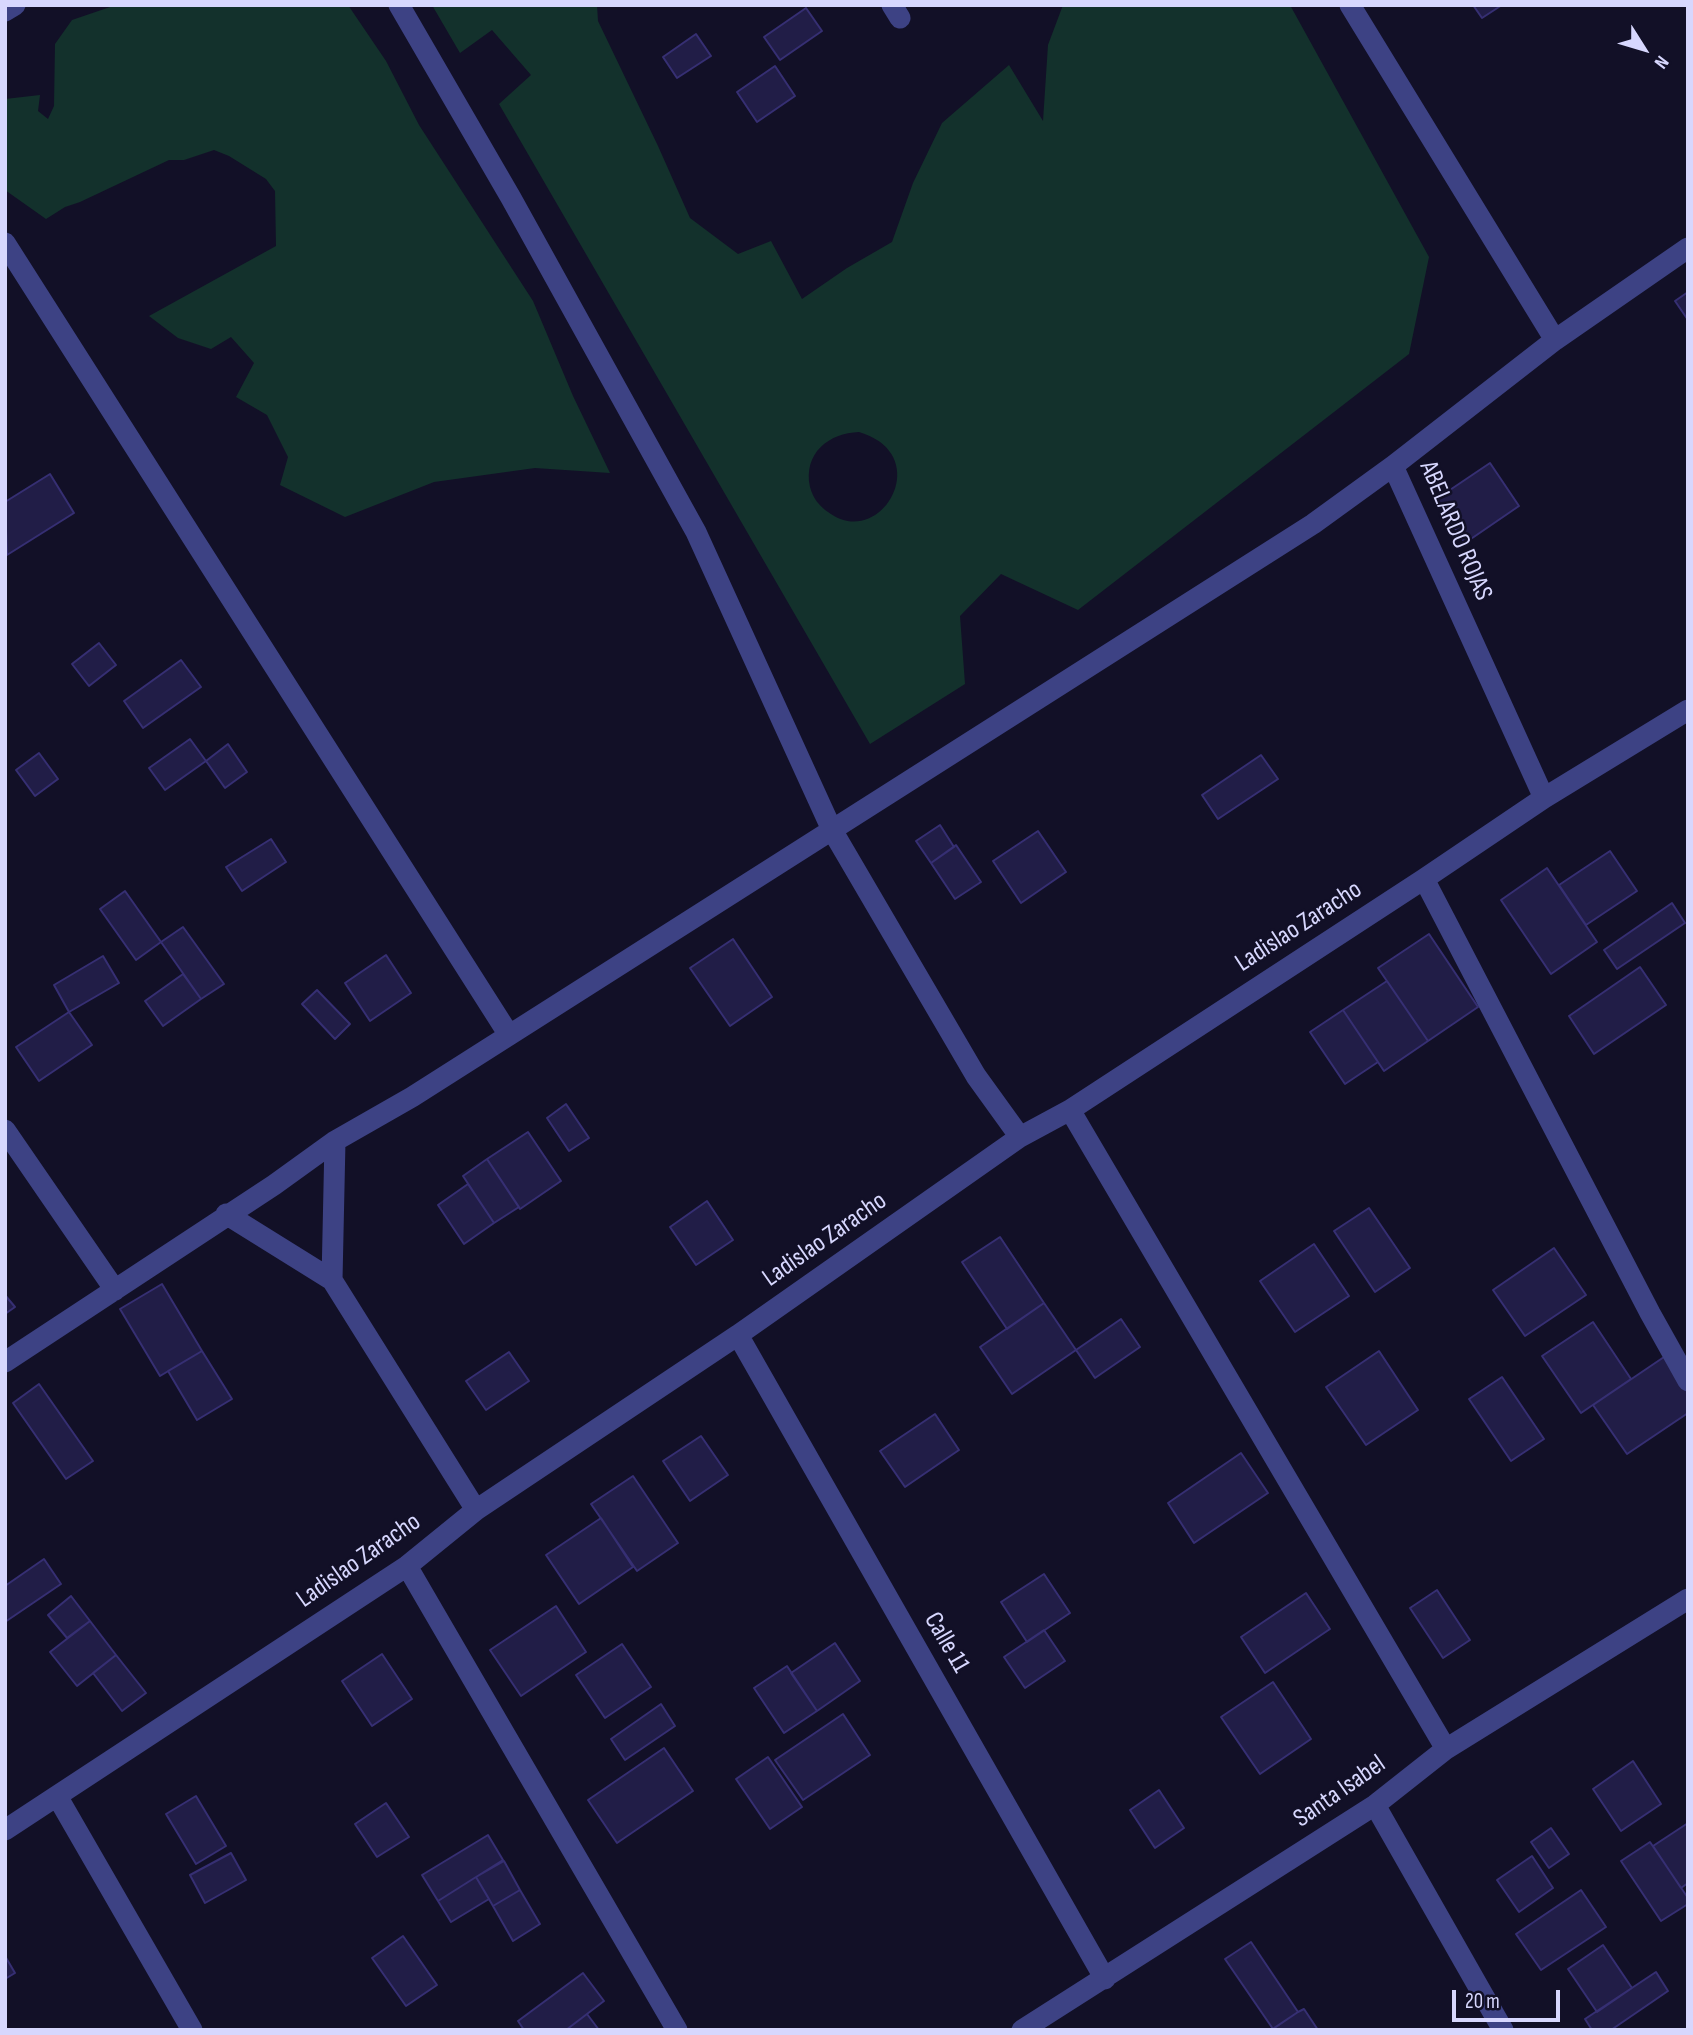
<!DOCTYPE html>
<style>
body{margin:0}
#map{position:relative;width:1693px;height:2035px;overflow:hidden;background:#121027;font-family:"Sofia Sans Condensed",sans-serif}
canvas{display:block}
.frame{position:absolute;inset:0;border:7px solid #d7d7fe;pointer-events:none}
.north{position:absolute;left:1609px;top:14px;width:70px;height:70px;-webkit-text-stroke:5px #121027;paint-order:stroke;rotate:127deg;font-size:19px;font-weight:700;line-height:28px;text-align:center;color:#d7d7fe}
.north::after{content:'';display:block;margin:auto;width:24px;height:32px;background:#d7d7fe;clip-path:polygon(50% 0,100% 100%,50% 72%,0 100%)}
.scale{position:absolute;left:1452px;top:1990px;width:108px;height:32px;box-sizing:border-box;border:4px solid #d7d7fe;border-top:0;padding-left:9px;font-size:21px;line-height:24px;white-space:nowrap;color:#d7d7fe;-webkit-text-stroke:5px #121027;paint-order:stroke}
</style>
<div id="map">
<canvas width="1693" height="2035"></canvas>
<div class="frame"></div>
<div class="north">N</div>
<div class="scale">20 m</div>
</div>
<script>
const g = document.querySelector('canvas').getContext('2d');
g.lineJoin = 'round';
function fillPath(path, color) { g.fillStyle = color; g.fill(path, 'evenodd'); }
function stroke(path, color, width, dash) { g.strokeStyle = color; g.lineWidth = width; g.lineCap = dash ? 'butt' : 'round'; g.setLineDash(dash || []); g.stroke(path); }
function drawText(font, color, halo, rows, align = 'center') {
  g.font = font + ' "Sofia Sans Condensed",sans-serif'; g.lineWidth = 5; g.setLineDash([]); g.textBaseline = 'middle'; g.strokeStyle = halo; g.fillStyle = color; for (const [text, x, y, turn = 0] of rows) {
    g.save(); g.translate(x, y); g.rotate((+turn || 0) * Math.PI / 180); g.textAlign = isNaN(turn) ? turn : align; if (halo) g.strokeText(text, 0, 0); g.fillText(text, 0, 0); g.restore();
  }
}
fillPath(new Path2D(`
 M116,5H348L386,61L419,125L533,301L573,396L610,473L535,468L434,482L345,517L280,485L288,457L267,415L236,397L254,363L231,337L211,349L178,338L149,316L276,246L275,191L266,179L229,156L214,150L184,160H169L80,202L65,207L46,219L5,190V99L40,95L38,111L48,119L54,106L55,44L72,20Z
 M432,5H597L598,21L658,146L690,218L738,254L771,241L802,299L847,268L892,242L913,183L942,123L1009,65L1043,121L1048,45L1063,5H1290L1429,257L1409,354L1078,610L1001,574L960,616L965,684L870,744L499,104L531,75L492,30L460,53ZM859,432C937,455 880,552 828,512C819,506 813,498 810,487C803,453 829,433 859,432Z`), '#13312c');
const building = new Path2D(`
 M1473,5H1502L1482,18Z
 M806,8L822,31L780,60L764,37Z
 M696,34L711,56L677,78L663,57Z
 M775,66L795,96L757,122L737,92Z
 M1688,292V320L1675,301Z
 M1490,463L1519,506L1465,543L1435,500Z
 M50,474L74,513L7,555L5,502Z
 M99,643L116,665L89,686L72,664Z
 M181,660L201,687L143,728L124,701Z
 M190,739L206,761L165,790L149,768Z
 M228,744L247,772L225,788L206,761Z
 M39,753L58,779L35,796L16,770Z
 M1261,755L1278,779L1218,819L1202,795Z
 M940,825L954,847L931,863L916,841Z
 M1038,831L1066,872L1021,903L993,861Z
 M271,839L286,862L242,891L226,867Z
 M956,845L981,882L955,899L931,863Z
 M1610,851L1637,891L1586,925L1559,885Z
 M1547,868L1597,942L1551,974L1501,900Z
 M125,891L161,942L136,960L100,909Z
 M1672,903L1685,923L1617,969L1604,950Z
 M183,927L224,984L201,999L161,942Z
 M1429,934L1478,1007L1428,1041L1378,968Z
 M733,939L772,997L730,1026L690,968Z
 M386,955L411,993L370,1021L345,983Z
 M103,956L119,983L69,1012L54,985Z
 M1640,967L1666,1005L1594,1054L1569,1016Z
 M183,974L201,999L163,1026L145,1001Z
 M1387,981L1428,1041L1384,1071L1343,1010Z
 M317,990L350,1024L335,1039L302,1004Z
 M1343,1010L1378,1062L1345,1084L1310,1032Z
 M69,1012L92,1045L39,1081L16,1047Z
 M566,1104L589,1138L569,1151L547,1118Z
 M528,1132L561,1181L520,1209L487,1159Z
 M487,1159L519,1207L494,1223L463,1176Z
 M468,1184L494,1223L464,1244L438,1205Z
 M707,1201L733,1240L696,1265L670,1227Z
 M1369,1208L1410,1268L1375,1292L1334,1231Z
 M1000,1237L1044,1303L1007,1329L962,1262Z
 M1314,1244L1349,1296L1295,1332L1260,1281Z
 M1554,1248L1586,1295L1525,1336L1493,1290Z
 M162,1284L202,1351L160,1376L120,1309Z
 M5,1295L15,1307L5,1314Z
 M1044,1303L1076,1350L1012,1394L980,1347Z
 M1121,1319L1140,1347L1095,1378L1076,1350Z
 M1593,1322L1631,1379L1581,1413L1542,1356Z
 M202,1351L232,1399L197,1420L168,1371Z
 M1379,1351L1418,1410L1366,1445L1326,1387Z
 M509,1352L529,1381L486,1410L466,1381Z
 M1664,1357L1688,1392V1413L1627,1454L1593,1405Z
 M1502,1377L1544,1439L1511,1461L1469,1399Z
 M39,1384L93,1461L66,1479L13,1403Z
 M935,1414L959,1450L905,1487L880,1451Z
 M701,1436L728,1475L690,1501L663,1461Z
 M1241,1453L1268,1493L1194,1543L1168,1503Z
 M633,1476L678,1543L637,1571L591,1504Z
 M601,1518L633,1567L579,1604L546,1555Z
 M44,1559L61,1584L5,1622V1586Z
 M1044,1574L1070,1613L1027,1642L1001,1602Z
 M1437,1590L1470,1640L1443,1658L1410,1608Z
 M1306,1593L1330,1629L1265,1673L1241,1637Z
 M71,1596L90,1621L67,1638L48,1615Z
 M556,1606L586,1652L521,1696L490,1650Z
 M90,1621L116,1655L77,1686L50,1652Z
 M1044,1630L1065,1661L1025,1688L1004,1657Z
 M835,1643L860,1681L817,1711L791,1673Z
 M622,1644L651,1687L605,1718L576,1675Z
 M382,1654L412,1699L372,1726L342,1681Z
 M116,1655L146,1693L122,1711L93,1673Z
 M787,1666L817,1711L784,1733L754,1688Z
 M1273,1682L1311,1739L1260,1774L1221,1717Z
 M661,1704L675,1726L625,1760L611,1739Z
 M843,1714L870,1755L803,1800L775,1760Z
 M664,1748L693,1791L617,1843L588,1800Z
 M768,1757L802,1807L770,1829L736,1779Z
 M1633,1761L1661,1804L1621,1831L1593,1789Z
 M1159,1790L1184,1828L1155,1848L1130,1810Z
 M196,1796L226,1846L196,1864L166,1814Z
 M386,1803L409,1837L377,1857L355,1824Z
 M1688,1823V1883L1681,1888L1653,1846Z
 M1551,1828L1569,1854L1549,1868L1531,1842Z
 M488,1835L503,1860L438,1901L422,1875Z
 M1650,1842L1688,1898V1904L1661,1921L1621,1861Z
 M231,1853L246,1880L205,1903L190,1875Z
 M1532,1856L1553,1888L1519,1912L1497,1880Z
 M504,1861L520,1890L493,1906L476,1877Z
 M476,1877L489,1899L451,1922L438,1901Z
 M520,1890L540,1924L513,1941L493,1906Z
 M1581,1890L1606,1927L1541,1970L1516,1934Z
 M403,1936L437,1985L406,2006L372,1958Z
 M1251,1942L1298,2012L1273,2029L1225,1959Z
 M1603,1945L1632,1988L1597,2012L1568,1969Z
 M5,1956L15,1973L5,1979Z
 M1656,1972L1668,1991L1611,2030H1592L1585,2019Z
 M583,1973L604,2001L566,2030H524L518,2021Z
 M1304,2009L1318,2030H1271L1298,2012Z
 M587,2014L599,2030H566Z`);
fillPath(building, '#211d47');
stroke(building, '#362f73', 2);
stroke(new Path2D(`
 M399,5L511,198L696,532L832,830L976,1076L1020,1137
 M892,5L900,18
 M1350,5L1555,340
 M5,11L15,5
 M5,243L509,1035
 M1544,798L1393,466L1555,340L1688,248
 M1424,879L1650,1313L1688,1381
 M1070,1110L1446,1749
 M5,1130L115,1290
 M335,1141L332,1280L476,1510
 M226,1214L332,1280
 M738,1335L1105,1979
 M5,1362L274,1185L335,1141L412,1097L1313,524L1393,466
 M407,1566L677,2030
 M57,1796L192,2030
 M1375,1805L1503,2030
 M5,1830L407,1566L476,1510L738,1335L1020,1137L1070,1110L1424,879L1544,798L1688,710
 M1022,2030L1375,1805L1446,1749L1688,1599`), '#3d4284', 21);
drawText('26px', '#d7d7fe', '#121027', [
 ["ABELARDO ROJAS",1455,531,67],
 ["Ladislao Zaracho",1299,927,-33],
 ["Ladislao Zaracho",825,1240,-35],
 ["Ladislao Zaracho",359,1561,-35],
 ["Calle 11",946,1643,60],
 ["Santa Isabel",1340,1792,-35]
]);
</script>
